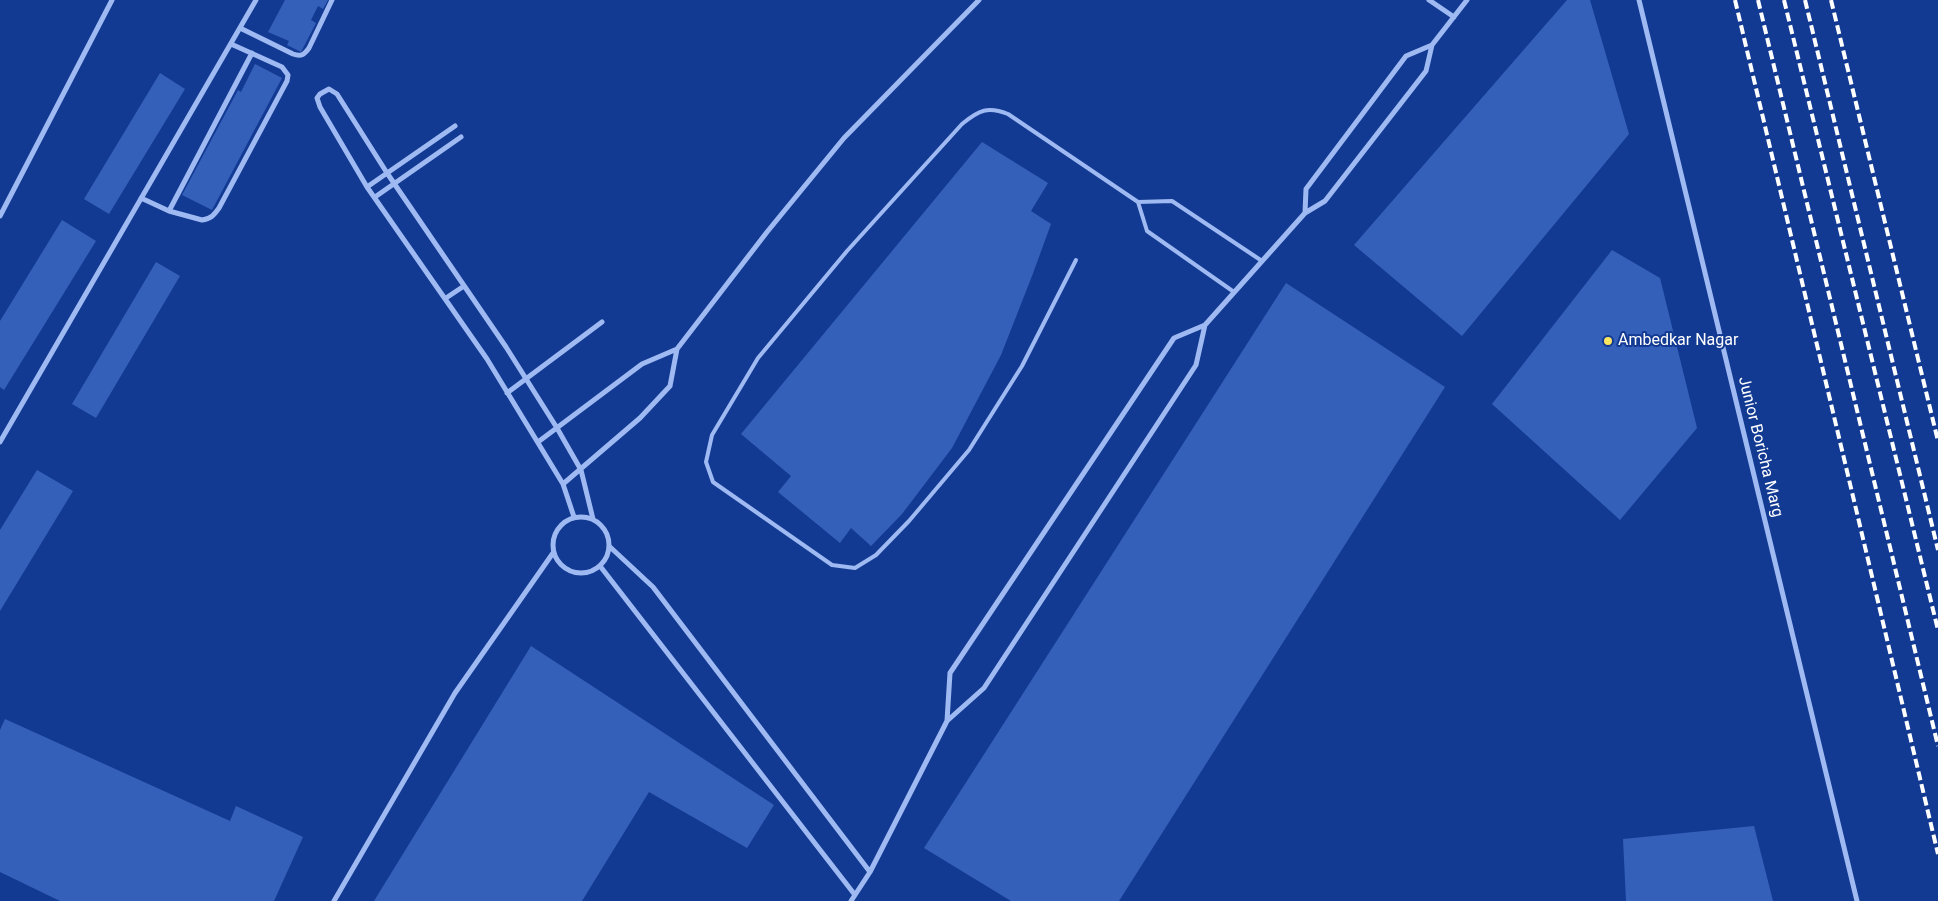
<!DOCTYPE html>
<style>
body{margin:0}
canvas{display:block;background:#123a92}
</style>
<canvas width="1938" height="901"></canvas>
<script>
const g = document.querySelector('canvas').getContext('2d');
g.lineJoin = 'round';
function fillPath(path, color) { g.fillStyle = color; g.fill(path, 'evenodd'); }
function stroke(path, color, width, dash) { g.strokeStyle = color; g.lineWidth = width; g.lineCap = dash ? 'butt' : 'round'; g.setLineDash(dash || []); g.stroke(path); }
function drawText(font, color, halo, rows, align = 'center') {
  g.font = font + ' Roboto,sans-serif'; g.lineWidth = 4; g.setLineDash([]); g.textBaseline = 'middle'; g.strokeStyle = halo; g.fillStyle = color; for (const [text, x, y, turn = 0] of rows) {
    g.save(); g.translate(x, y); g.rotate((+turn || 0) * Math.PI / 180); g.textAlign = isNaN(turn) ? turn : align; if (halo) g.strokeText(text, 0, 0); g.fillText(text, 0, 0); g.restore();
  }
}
fillPath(new Path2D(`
 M285,0H328L323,9L318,6L311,20L316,23L301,52L287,45L289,41L268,32Z
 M1567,0H1590L1629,134L1462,336L1354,245Z
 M255,64L282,78L212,210L182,195L238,90L241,92Z
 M160,73L185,89L109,214L84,199Z
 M982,142L1048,183L1031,211L1051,224L1032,276L1001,355L952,448L902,514L871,546L851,528L840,543L778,492L791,476L741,434Z
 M62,220L96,241L4,390L0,387V321Z
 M1612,250L1660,278L1697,428L1620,520L1492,404Z
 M156,262L180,276L96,418L72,404Z
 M1286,283L1445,387L1119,901H1011L924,848Z
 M37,470L73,491L0,611V530Z
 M531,646L774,805L747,848L649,792L582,901H374Z
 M5,719L230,821L236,806L303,837L274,901H60L0,872V730Z
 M1754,826L1773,901H1626L1623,839Z`), '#3560ba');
stroke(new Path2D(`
 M1138,202L1147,231L1234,292
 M1076,260L1022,366L969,450L909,521L876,555L855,568L832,565L713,482L706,462L712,435L758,358L847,251L962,124C979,110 988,106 1008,114L1138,202L1172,201L1262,261`), '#9fbaf2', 4);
stroke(new Path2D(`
 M1429,0L1454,17
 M1639,0L1857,901
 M240,28L293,54C301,57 304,55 309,48L332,0
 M367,187L455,126
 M375,197L461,137
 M141,198L169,211L202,220C211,219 214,215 219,208L287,81L288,75L282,67L231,44
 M169,211L252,53
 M1305,213L1306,189L1406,56L1432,45
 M0,216L112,0
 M446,298L464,286
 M507,393L602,322
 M0,442L256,0
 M538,442L642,364L677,349
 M563,484L640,418L670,386L677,349L767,232L844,138L979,0
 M553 545a28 28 0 1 1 56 0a28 28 0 1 1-56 0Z
 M574,517L563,484L487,359L367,187L320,107L317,98L320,94L329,89L337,94L387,173L506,347L557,428L581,470L593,519
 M609,546L653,587L870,872
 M600,566L855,895
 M947,721L950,673L1174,338L1205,325L1305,213L1325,201L1426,71L1432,45L1467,0
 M334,901L455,693L553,553
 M851,901L870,872L947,721L984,688L1196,365L1205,325`), '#9fbaf2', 5);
stroke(new Path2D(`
 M1735,0L1938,854
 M1758,0L1938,746
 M1784,0L1938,630
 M1805,0L1938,550
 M1831,0L1938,441`), '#fff', 4, [9, 4]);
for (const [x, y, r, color] of [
 [1608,341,5,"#ffe560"]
]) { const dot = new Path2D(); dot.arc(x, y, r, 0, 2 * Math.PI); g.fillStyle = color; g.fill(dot); stroke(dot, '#123a92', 2); }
drawText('16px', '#fff', '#123a92', [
 ["Ambedkar Nagar",1618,341]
], 'left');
drawText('16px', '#fff', '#123a92', [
 ["Junior Boricha Marg",1760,447,76]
]);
</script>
